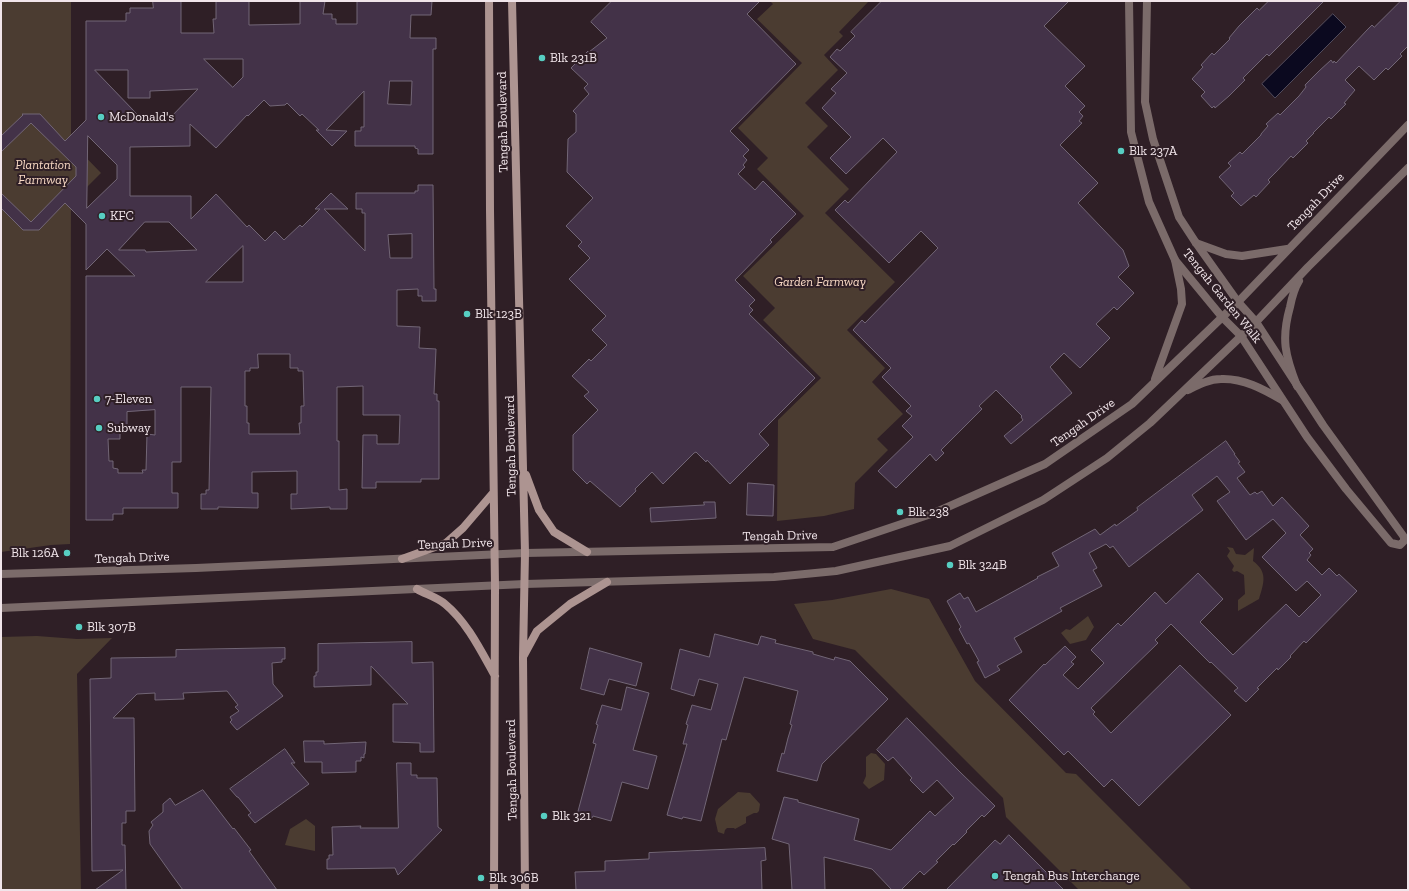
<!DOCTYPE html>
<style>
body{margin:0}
#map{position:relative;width:1409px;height:891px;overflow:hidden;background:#2f1f26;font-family:"Zilla Slab",serif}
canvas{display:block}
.frame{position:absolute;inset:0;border:2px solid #f1e5ea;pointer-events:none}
</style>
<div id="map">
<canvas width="1409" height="891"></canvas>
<div class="frame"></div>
</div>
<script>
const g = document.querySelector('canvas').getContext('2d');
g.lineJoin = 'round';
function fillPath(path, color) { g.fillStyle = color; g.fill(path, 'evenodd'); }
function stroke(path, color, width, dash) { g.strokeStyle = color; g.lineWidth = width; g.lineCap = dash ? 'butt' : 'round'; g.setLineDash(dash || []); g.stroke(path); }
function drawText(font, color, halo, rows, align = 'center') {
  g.font = font + ' "Zilla Slab",serif'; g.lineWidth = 4; g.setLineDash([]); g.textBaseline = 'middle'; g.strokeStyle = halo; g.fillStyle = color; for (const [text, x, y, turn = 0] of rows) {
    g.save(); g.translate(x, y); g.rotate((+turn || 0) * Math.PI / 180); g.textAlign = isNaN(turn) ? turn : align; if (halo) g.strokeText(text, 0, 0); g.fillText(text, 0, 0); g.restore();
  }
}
fillPath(new Path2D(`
 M1,1H71V142L101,173L71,203L70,544L51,545L1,552Z
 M770,1H869L839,32L843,36L824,55L838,70L805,103L828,126L807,147L849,189L825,213L895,282L847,330L885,368L872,382L903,414L877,439L888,450L855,483L854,509L824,516L777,521L778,420L821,378L763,320L775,308L743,276L804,216L757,169L768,158L738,128L802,63L757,19L773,4Z
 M1227,547L1233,548L1236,554L1245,555L1254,548L1253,561C1268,572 1264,583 1259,599L1238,611V600L1245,594L1244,575L1237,571L1234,572L1232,570L1234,566L1227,556L1230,551Z
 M891,589L929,599L975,681L1066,773L1076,774L1192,890H1079L1006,817L1003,798L855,650L813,639L794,604L832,600Z
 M1088,616L1094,627L1086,640L1070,644L1061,633L1066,629L1070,630Z
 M37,636L77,639L112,638L77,674L81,890H1V637Z
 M871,753L876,754L885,764L884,780L869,789L863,783L866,776V757Z
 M738,792L750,793L760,804L759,811L757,813H754L746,817V823L735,829L734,828H727L725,830L724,834L718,832L715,819L718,809Z
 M306,819L315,826V851L285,845L290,829Z`), '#4b3c31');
const water = new Path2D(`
 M1333,14L1346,27L1275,98L1262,84Z`);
fillPath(water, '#0b091f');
stroke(water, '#504b5c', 1);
const building = new Path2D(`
 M153,1H181V33H214L213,19H216V1H249V25L300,24V1H325L323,14H332V19H336V24H357V1H432L431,15H411L410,38H436V49H433V154H418V149L415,148V146H355V131H361V127H364V91L326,130L347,131L332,146L316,130H319L302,114L300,116L287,103L285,105L270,106L264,100L248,116L247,115L216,148L190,124V146L130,147V196H191V219L216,194L247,227L249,225L265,241L275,231L284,240L300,225L302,227L320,209H315L331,193L348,209H324L365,251V213H362V209H356V193H415V191H418V185H433L434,289H436V301H422V296H418V289L397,290V326L420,327L419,348L436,349L434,394H437V401H439V479H421V482H376V488H362L363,435H377V444H399L400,415H363V386L337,387V441H339V490L347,489V509H330V507L291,509V494H297V471L252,472V493H258V508L218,507V509H201V494H206V490H209L211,387H181V462H172V493H178V508H123V514H113V520H86V276H135L107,249L86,270V224L65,203L39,230H23L1,208V193L31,222L76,176V167L31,123L1,152V136L23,115L22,114H40L65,141L86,120V21H126V13H130V8H153ZM204,59H243V77L233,87ZM95,70H128V98H150V91L198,89L168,120L144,121ZM390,81H412L411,105L388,104ZM88,136L117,165V179L87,208ZM145,222H169L197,250L146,252L145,250H119ZM412,234V258H390L388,235ZM243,246V282H206ZM258,354H290V368H298V371H303L304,406H301V423H299L300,434H249V423H247V406H245V371H250V368H258ZM155,410V435L147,434L146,470H142L143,473H118V469L113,468V461H109L108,439H120V433H124V427H127V412Z
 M612,1H760L747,14L796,64L730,131L749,150L743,156L747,160L743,165L745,167L738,174L755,190L763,181L796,214L770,240L772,242L735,280L755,300L749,306L753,310L749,314L815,378L759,434L769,445L730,484L707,460L706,462L696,452L694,453L663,484L652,472L635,489L636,491L620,507L590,481L587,484L573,470V435L598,410L584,396L589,392L572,376L589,359L591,361L607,345L592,330L606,316L569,279L590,258L578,246L582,242L566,226L593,198L567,172L568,139L576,132V114L573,111L589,94L584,88L588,84L571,68L588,51L589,52L607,38L591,22Z
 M882,1H1069L1044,26L1085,66L1065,86L1085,106L1079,112L1083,116L1079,121L1082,123L1060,145L1098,183L1078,203L1123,250L1129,266L1118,277L1134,293L1117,310L1114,307L1096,324L1110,338L1080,368L1064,353L1050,367L1072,393L1011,444L1004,436L1023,420L1021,417L1022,416L996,390L979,406L982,409L941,450L944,453L936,461L930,454L896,488L878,471L913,437L902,426L912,416L906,411L911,406L882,377L891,368L853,330L862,320L865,323L938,248L921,231L889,263L835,210L845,200L848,203L897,152L883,138L846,174L830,158L851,137L822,108L836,93L831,89L847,73L830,57L837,49L840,51L855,36L851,32Z
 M1269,1H1324L1269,56L1267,54L1243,78L1245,80L1229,96L1215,108L1214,106L1212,108L1201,96L1205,92L1192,79L1203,67L1201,65L1212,53L1214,55L1230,39L1229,38L1239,26L1257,8L1259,10Z
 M1401,1H1408V46L1400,54L1402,56L1388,70L1386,68L1374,80L1359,66L1345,80L1355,90L1344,103L1346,104L1331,119L1329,117L1313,133H1314L1306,141L1308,143L1293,158L1291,156L1276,172L1268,180L1270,182L1256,197L1254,195L1241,206L1231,196L1234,193L1219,177L1231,166L1228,163L1240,152L1242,154L1261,135V134L1268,126L1266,124L1278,113L1280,115L1299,96L1306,87L1305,85L1319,71L1331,60L1333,63L1334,61L1336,63L1368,29L1372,25L1374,27Z
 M1226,441L1235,454H1234L1240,462L1238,463L1245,472L1237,478L1250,495L1255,492L1257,494L1262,491L1273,506L1282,497L1309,526L1300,535L1313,549L1309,553L1311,555L1307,560L1322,575L1329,568L1337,576L1339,574L1357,591L1306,643L1304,641L1290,656L1291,657L1278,670L1277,668L1257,688L1259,689L1246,702L1234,691L1238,688L1211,662L1210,663L1171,624L1155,640L1158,643L1091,708L1095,712L1093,714L1111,733L1180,665L1231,715L1139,806L1112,779L1104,787L1068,751L1064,755L1009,700L1044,664L1045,665L1065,646L1076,657L1071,662L1074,664L1063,675L1078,689L1104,663L1091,650L1118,623L1121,626L1155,592L1166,604L1198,573L1223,599L1200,622L1233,655L1286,604L1299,617L1321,595L1307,581L1296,591L1262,557L1286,533L1273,519L1246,540L1217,501L1230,492L1217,476L1192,495L1203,510L1129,567L1113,546L1110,548L1106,544L1089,553L1097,568L1093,570L1102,586L1060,608L1062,611L1014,638L1022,652L997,666L1000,670L985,678L977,662L979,661L969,643L967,644L959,629L961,627L947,601L960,593L964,599L968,597L976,612L1038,578L1037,577L1059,566L1052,553L1095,529L1100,535L1115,524L1116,526L1138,510L1137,508Z
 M748,483L774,485L773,516L747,515Z
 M704,502H715L716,518L651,522L650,508L704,505Z
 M715,634L758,645L761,636L776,640L775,643L813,652V654L834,660L835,657L850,661L888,699L822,764L817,781L777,771L782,753L784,754L788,738L792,725L790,724L798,691L744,677L726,740L722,739L701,821L683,817L682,819L667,815L687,744H683L688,725L686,724L692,705L711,710L718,684L699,679L694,696L671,689L680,649L709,657Z
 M412,642V663L433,662L434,752H420V743L393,742V704H408L371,666V685L314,687V676H316V672H318V644Z
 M285,648V659H282V662L272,663L273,684L283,696L237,730L230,722L232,720L230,717L239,711L235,707L238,705L227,691L183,693L184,699L155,700V693L137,694L113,718H134L135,811H126V823H122V845H125L126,890H95L123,870L92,871L90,679L111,678V658L176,657V650Z
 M590,648L642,663L636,686L609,679L604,695L581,689Z
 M627,687L649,693L633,750L657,756L648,789L622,782L611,821L593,816L592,818L577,815L596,744L593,743L598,725L596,724L602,705L621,710Z
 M907,718L960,772L995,806L984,817L982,815L966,831L967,832L954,845L953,844L936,861L938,862L924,875L920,871L901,890H892L872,869L824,857L825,890H792L789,844L772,839L784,797L798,800V802L859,819L854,840L891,850L930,811L935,816L954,798L937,780L923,793L910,780L912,778L893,757L888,761L877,750Z
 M304,741H324V744L366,742L365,754H364V758L361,757V761H356V772L322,773V762H305Z
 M285,749L295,763H291L309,784L255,823L248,815L251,813L238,797H237L230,789Z
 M397,763H411V775H417V778H437L438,827L442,830L398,875L395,868L327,869V859H329V855H333L332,827L361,826L360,828H398Z
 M203,790L233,829L234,828L251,850L249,851L277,890H183L172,875L150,844L149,831L153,825L151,822L163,812V804L170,798L175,805Z
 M1009,835L1064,890H946L995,840L1000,844Z
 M765,848L766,860L761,861L762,890H576L575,872L605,871V861L649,859V853Z`);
fillPath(building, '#433248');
stroke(building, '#726676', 1);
stroke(new Path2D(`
 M1129,1L1131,132L1149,202L1175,260L1222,317L1241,336L1307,437L1346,489L1391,543L1400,545L1404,541V537L1323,425L1256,322L1238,302L1196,243L1179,217L1153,139L1145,102L1147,1`), '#7b6b6a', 8);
stroke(new Path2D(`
 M1196,243L1226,254L1242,256L1287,249
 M1155,379L1182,304L1181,289L1175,260
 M1297,386C1285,355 1281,339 1290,307C1292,297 1294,289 1299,281
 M1188,390C1198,385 1209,379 1221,379C1243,378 1263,389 1282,400
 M1,574L196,568L525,553L833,547L934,513L1045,464L1132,404L1238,302L1408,125
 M1,608L525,584L774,577L836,571L950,546L1043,500L1107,458L1150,423L1256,322L1308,267L1408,168`), '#7b6b6a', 8);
stroke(new Path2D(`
 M489,1L490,210L495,586L494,890
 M512,1L525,553L523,657L525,890
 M526,475L539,510L554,532L587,552
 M402,559L446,543L463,528L493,493
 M417,589C425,594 437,597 445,604C467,622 481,651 495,676
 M524,655L537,631L570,604L607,582`), '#ad9491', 8);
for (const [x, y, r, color] of [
 [542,58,4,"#57cec2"],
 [101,117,4,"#57cec2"],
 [1121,151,4,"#57cec2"],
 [102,216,4,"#57cec2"],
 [467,314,4,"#57cec2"],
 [97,399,4,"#57cec2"],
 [99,428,4,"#57cec2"],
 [900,512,4,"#57cec2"],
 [67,553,4,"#57cec2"],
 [950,565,4,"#57cec2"],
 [79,627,4,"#57cec2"],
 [544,816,4,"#57cec2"],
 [995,876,4,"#57cec2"],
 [481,878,4,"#57cec2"]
]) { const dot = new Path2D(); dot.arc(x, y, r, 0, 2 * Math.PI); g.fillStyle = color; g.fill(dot); stroke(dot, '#2f1f26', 1.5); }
drawText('13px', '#f1e5ea', '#2f1f26', [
 ["Blk 231B",550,58],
 ["McDonald's",109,117],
 ["Blk 237A",1129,151],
 ["KFC",110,216],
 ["Blk 123B",475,314],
 ["7-Eleven",105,399],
 ["Subway",107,428],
 ["Blk 238",908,512],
 ["Blk 126A",59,553,"right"],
 ["Blk 324B",958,565],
 ["Blk 307B",87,627],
 ["Blk 321",552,816],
 ["Tengah Bus Interchange",1003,876],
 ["Blk 306B",489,878]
], 'left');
drawText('13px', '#f1e5ea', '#2f1f26', [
 ["Tengah Boulevard",503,122,-91],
 ["Tengah Drive",1316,202,-46],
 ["Tengah Garden Walk",1222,296,51],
 ["Tengah Drive",1083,423,-35],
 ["Tengah Boulevard",511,446,-91],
 ["Tengah Drive",780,536,-1],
 ["Tengah Drive",455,544,-2],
 ["Tengah Drive",132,558,-2],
 ["Tengah Boulevard",512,770,-91]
]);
drawText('italic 13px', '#f8d9c4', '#2f1f26', [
 ["Plantation",43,165],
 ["Farmway",43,180],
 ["Garden Farmway",820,282]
]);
</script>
